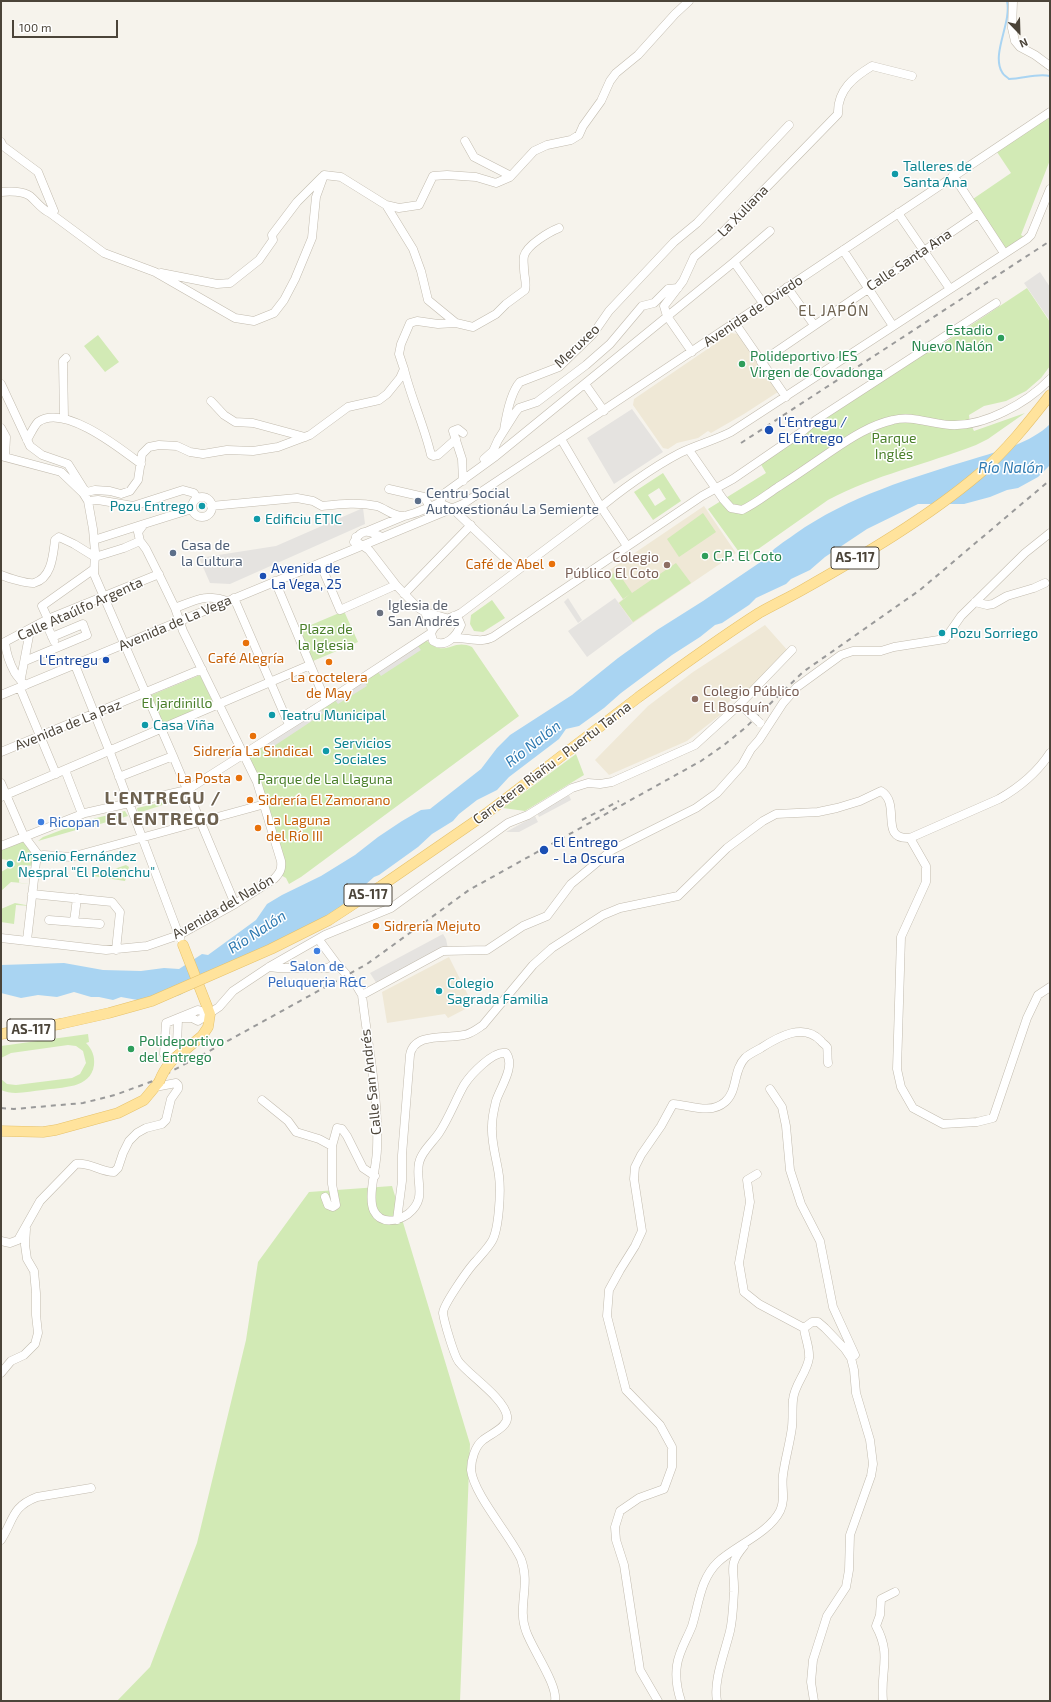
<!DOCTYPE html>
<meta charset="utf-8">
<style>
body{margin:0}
#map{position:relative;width:1051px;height:1702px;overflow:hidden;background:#f6f3ec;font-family:"Exo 2",sans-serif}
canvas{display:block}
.frame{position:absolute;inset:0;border:2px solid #4b4439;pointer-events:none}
.north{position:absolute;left:999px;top:12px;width:40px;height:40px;-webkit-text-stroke:3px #fff;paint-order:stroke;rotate:157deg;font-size:11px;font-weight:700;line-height:16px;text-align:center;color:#4b4439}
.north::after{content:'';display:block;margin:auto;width:14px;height:18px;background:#4b4439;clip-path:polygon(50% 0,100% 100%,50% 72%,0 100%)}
.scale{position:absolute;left:12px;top:20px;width:106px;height:18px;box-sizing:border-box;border:2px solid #4b4439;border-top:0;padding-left:5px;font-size:12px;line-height:14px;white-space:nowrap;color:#4b4439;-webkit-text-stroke:3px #fff;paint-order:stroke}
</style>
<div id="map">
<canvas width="1051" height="1702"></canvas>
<div class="frame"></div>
<div class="north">N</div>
<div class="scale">100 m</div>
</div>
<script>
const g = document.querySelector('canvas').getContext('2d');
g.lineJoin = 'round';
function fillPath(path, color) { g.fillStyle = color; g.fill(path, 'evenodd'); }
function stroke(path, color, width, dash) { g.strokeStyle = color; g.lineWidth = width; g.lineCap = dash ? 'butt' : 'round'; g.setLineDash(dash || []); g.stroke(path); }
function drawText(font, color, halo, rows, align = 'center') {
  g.font = font + ' "Exo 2",sans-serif'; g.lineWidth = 3; g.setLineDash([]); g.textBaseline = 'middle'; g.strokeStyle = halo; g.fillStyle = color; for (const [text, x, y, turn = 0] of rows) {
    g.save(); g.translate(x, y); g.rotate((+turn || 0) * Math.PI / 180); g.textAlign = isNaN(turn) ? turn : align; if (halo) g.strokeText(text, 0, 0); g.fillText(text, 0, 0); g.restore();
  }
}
fillPath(new Path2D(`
 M731,333L738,334L778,392L744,414L711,433L708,431L698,438L677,443L668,449L663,448L633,405L634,399Z
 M704,506L736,553L633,623L618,603L623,599L605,573Z
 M765,625L789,652L742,698L739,694L725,705L728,709L687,741L609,775L595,760L648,706L693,672Z
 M449,957L473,1005L448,1018L445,1014L387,1023L382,992Z`), '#efe8d6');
fillPath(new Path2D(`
 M1050,112V160L1021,235L1027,239L1004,253L970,201L1011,173L995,149Z
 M1027,288L1050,322V366L1041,378L1026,391L1006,401L984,406L969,415L970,423L974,431L1025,413L988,439L976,445C927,464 875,475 828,500L744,559L708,509L766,473L759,461L925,349L929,353Z
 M98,335L119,362L105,372L84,346Z
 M663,473L681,501L653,520L634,492ZM659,488L666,499L655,506L648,495Z
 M703,513L716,532L679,557L667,539Z
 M676,563L691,583L633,622L619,603L630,594L623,599L608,577L617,571L632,593Z
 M492,600L505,618L483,632L474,631L470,624L471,615Z
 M344,611L358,642L313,661L299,630Z
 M424,638C446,661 451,637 472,647L519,716L301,877L289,884L286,878L279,874L282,868L244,753Z
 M200,675L214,704L163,725L149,696Z
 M576,754L584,775L525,811L503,808Z
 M177,799L178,800L138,813L137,808Z
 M125,811L128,816L93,826L88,820Z
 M85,821L83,828L38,841L43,837Z
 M24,836L39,856L35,866L20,865L19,883L33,884L11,882L1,891V872L8,868L9,864L7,860L1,859V846Z
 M126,865L129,867L125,881L93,876Z
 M15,903L31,906L16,905L14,924L1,922V909Z
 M88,1034L89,1042L86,1043C92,1049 95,1056 94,1065C91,1089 61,1087 43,1090C29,1091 14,1096 1,1090V1079L7,1084L16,1085L72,1078L80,1074L86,1063L83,1051L76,1046L68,1045L11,1053L1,1058V1046Z
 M392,1186L470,1444L460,1701H117L150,1667L197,1543L246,1340L258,1262L309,1192Z`), '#d2eab5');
fillPath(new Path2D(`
 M1040,272L1050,287V321L1024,283Z
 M632,409L663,452L614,484L587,438Z
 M363,508L365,524L230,584L210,583L199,558L276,546Z
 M568,598L582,620L578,623L564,602Z
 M615,598L633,623L587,657L568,631Z
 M418,646L421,650L381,676L378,672Z
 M364,681L367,686L338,704L335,700Z
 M321,709L324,713L268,750L265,745Z
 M569,795L571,800L539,817L537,813Z
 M535,816L538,822L519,832H506Z
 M443,934L446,939L448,949L377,984L370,973Z`), '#e5e3e0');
fillPath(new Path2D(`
 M1050,424V465L1038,477L1018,488L1007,490L990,497L964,504H918L867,529L825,557L810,570L791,579L786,584L756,598L749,605L722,623L715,625L700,637L672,655L621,693L604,708L579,726L566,729L559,739L509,777L497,790L477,800L459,814L453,821L432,834L418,847L379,875L374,877L337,910L293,936L263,948L180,995L154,1003L121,997L113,1000L99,997H91L74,992L57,997L38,995L21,998L1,993V965L64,963L103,970L141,971L164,968L179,969L202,954L208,955L256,920L267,904L282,895L321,876L355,855L378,837L402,821L421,810L430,809L481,769L497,748L510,735L572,695L618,658L657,630L703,601L765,559C773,548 784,542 795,534C849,496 911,478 973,459C999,451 1031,443 1050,424Z`), '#a9d4f2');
stroke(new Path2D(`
 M1007,1C1012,22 991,54 1002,72C1003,75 1007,77 1009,79C1023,79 1036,73 1050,76`), '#a9d4f2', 2);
const minor = new Path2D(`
 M1013,1L1012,28L1015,41L1020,47L1035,55L1050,66
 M465,141L474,157L511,176
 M1,142L3,146L38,172L54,211L50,213C41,209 37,202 30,196C23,191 9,191 1,192
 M953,175L1004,253
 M386,205L413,249L421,271L428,300L456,323
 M50,213L104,253L155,272L235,318L254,321L274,313L284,300L295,279L312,238L316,197L324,175L341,177L386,205L399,208L419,205L433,176L447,175L476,177L496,183L510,177L534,151L547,145L571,140L579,135L583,126L601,101L610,81L616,73L638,55L675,14L689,1
 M898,213L950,289
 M843,250L893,326
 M734,262L770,231
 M161,273L217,284L230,283L259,260L273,240L272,235L297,202L322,177
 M787,287L814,325
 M735,323L786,397
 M692,352L667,316L664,306L683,281L694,257L723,232L838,114C837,90 854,77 872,66L912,76
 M761,362L978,214
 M404,369C411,398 424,425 431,455L433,456L438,455L456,439
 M1,384L30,446L42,455L68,464L85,491
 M585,384L604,411
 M211,401L224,415L235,422L253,423L305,437
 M64,418L63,361L66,358
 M1,428L6,437L5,457
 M504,430C506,417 511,392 520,382L559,367L593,334L609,311L657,260L674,242L697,223L789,125
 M463,433L458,429L453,431L462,459L463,481
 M561,439L601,507L627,546
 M27,440C30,435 34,426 38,422C64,403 121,449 141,464
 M689,450L723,499L731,508L742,510C755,504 766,495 778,487C797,475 815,462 833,450C852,437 871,425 893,420C912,415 930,424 950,425C984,427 1027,403 1050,379
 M1,456L61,472L83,493L88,501L93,529L95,552L94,574L173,756L235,904
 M484,459L493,451L498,440L515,413L519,408L537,402L586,365L610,344L642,306L654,303L668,289L678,288
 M389,489L424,497L430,507
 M83,493L95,490L110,491L121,494L130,491L138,480L142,454L149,447L159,445L177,446L190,452L203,454L227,450L253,451L278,447L310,435L348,407L379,400L387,394L400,378L404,369L399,354L401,344L410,323L417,321L438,324L456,323L473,327L496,314L506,304L525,290C527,283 524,276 524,269C524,265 523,260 524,256C527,245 549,232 559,228
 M192 507a10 10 0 1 1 20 0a10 10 0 1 1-20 0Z
 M88,501L98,500L133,506L183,490L194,493L197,498
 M439,503L445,493L496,456L734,262L763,303
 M211,506L297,498L313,501L322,506C341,504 358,502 377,506C386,509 394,517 404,516C415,514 428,508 439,503L453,509L513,566L515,572
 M368,531L404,516
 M356,537L357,542L369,550L396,585L417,607L425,612L446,618
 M94,540L144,524
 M354,542C362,527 369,531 382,537
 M320,563L340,610L396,585
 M1,575C8,578 28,584 34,583C52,578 53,555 55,540L59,537L74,544L95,557L124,548L140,541
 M275,581L326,702
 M404,594L471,525
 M234,598L289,725
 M975,602L987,605L993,604L1007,596L1034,588L1045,583
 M175,608C194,601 207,593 227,601
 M425,612L432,630
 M454,616L458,618L461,625C457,635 446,649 433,641L431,633C437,619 450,619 461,613L595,512C618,492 653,467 680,453C697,445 715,440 731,432L1027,239L1031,235L1050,189
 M48,619L42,606L94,569
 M45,621L54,641
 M453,638C467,637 480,644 493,637L702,496L733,479L803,431L816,420L996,303
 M5,642C6,652 10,664 15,673C18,678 22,680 24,686
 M1,644L48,619L159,574
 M25,661L87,635L83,624L52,637
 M75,665L111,755L180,938
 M21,678L29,636L26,631
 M20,688L56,774
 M1,695L463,504L1050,112
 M1,752L202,669
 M65,770L82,814
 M119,777L173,756
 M1,783L24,836L39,856
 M1,797L310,665
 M910,838L926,866V882L901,937L897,1069L901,1087L913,1108L943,1124L977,1122L993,1118L1027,1018L1038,995L1050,987
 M1,846L85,813L187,790L326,702L431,633
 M39,856L44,855L71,857L265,804
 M32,894L112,902L120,912L116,950
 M49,920L100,924
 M74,922L77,898
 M1,938L106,950L147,946L179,935L235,904L274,879C280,873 282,869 281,861L257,782L183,631L175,608L161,579L146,549L140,541L138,532L144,524L192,509
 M27,940L36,862L39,856
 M319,940L336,963L356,985L362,995C368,1046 379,1098 377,1149C377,1165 367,1198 374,1211C381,1225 398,1221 408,1214C428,1198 415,1183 419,1163C421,1152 433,1142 439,1133C449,1118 455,1101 464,1085C471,1074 493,1051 506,1053C516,1066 500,1088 496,1101C494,1109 492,1117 492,1126C491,1143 497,1160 499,1176C501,1191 499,1229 492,1241C488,1248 481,1255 476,1261C469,1268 443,1305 443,1313C444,1321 454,1356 459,1362C470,1376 504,1398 507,1416C509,1427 490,1434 483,1440C475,1446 471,1460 471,1470C474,1495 510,1535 521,1559C531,1585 517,1607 526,1631C532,1649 558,1685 555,1701
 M269,967L278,968H328L336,963
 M362,995L443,951L487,950L523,926L547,916L571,884L612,850L696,808L717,793L742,765L751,749L759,740L783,703L797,687L841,655L853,651H881L894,647L945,639L961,616L1025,553L1050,533
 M182,1018H192L198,1021L219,1007L233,991L269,967L325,935L391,908L508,823L528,815L572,788L588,783L600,784L612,782L695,745L739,705L792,650
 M178,1019L177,1045L164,1054L166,1023L198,1010L210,1014
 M770,1089L782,1107L786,1126L790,1170L801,1204L820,1241L833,1307L855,1355L851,1358
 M262,1100L288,1121L296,1132L319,1139L332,1146L337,1128L342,1129L347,1136L363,1168L375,1176
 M757,1174L747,1180L750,1202L739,1263L744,1292L759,1304L804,1328
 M325,1197L328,1205L333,1207L336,1205L332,1184V1146
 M397,1220L402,1181V1155L410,1055C414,1032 446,1039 464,1035C471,1034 477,1029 483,1025L533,965L552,948L603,915L620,908L678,896L727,848L763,821L776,814L818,812L837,808L860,801L881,791C902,804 878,840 910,838L999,799C1020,787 1037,773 1050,753
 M1,1241L10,1243L18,1240L40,1201L76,1164C90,1162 100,1172 114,1172L118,1168L123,1153L129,1141L137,1133L146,1128L162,1124L166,1120L171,1099L178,1089V1085L176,1083L155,1087
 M1,1373L11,1361L24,1355L35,1344L38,1333L36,1315V1293L34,1271L27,1259L25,1245L26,1229
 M1,1540C14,1520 11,1507 37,1497L91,1488
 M658,1701L640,1670L624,1565L616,1540L615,1527L620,1511L639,1498L664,1489L672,1467V1447L660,1425L626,1390L607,1316L609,1290L620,1270L635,1246L642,1231L634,1179L635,1167L641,1155L661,1126L673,1104C690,1105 710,1115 725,1102C738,1091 733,1070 745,1058C749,1054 756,1051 761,1048C778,1037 804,1022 821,1041C822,1043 826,1045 827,1047C828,1051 827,1058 828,1063
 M681,1701C677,1689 675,1678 677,1665C679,1651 687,1639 692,1626C699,1604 700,1579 718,1562C735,1546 769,1533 780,1511C786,1499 781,1487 783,1475C785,1459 790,1443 792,1427C793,1418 792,1409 793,1400C794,1385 807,1373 809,1358C810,1348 805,1338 804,1328L812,1322H818L825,1328L845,1349L851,1358L854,1370L856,1393L870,1440L873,1464L871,1476L850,1535L849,1570L846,1587L827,1616L813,1660L811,1682L814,1701
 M717,1701C713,1681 725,1652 730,1631C733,1618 733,1605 734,1592C735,1569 727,1566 744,1546
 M883,1701C880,1671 892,1655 876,1626L880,1615L881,1599L895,1592`);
const major = new Path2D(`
 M640,696C679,668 718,639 759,613C773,605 788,598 802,590C862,556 927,518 979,474C1006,451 1029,422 1050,395
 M183,945L210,1014L208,1027L202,1036L185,1050
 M1,1034L60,1024
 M1,1131L43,1132L56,1130L118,1113L144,1100L159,1082`);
stroke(minor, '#c2bbae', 9);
stroke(major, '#e6c16a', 11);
stroke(minor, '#fff', 8);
stroke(major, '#ffe39c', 10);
stroke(new Path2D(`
 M741,443L1050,241
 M582,820L619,801
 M1,1108L14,1109L83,1103L115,1095L153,1081L204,1054L367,964L469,890L656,786L701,761L724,745L745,728L803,672L920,590L1050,480`), '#9a9a9a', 2, [5, 5]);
const minorBridge = new Path2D(`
 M744,708L760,723`);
const majorBridge = new Path2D(`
 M60,1024L109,1013L152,1001L271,949L329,920L381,886L487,813L640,696
 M159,1082C165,1067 172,1059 185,1050`);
stroke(minorBridge, '#c2bbae', 9, []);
stroke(majorBridge, '#e6c16a', 11, []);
stroke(minorBridge, '#fff', 8);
stroke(majorBridge, '#ffe39c', 10);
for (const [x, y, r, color] of [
 [895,174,4,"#0f9aa8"],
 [1001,338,4,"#2e9e5b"],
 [742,364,4,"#2e9e5b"],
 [769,430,5,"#1a4fb4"],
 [418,501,4,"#5c6f8a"],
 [202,506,4,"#0f9aa8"],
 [257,519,4,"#0f9aa8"],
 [173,553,4,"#5c6f8a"],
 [705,556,4,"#2e9e5b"],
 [552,564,4,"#e8710a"],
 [667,565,4,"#8d6e63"],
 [263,576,4,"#1a4fb4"],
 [380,613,4,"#6b7280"],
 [942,633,4,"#0f9aa8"],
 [246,643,4,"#e8710a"],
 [106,660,4,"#1a4fb4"],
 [329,662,4,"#e8710a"],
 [695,699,4,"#8d6e63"],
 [272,715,4,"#0f9aa8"],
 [145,725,4,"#0f9aa8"],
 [253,736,4,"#e8710a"],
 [326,751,4,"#0f9aa8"],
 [239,778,4,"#e8710a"],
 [250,800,4,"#e8710a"],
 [41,822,4,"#3f7fe0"],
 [258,828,4,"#e8710a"],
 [544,850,5,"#1a4fb4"],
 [10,864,4,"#0f9aa8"],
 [376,926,4,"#e8710a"],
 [317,951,4,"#3f7fe0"],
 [439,991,4,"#0f9aa8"],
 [131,1049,4,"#2e9e5b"]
]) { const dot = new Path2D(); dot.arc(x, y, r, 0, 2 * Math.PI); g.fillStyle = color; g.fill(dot); stroke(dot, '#fff', 1.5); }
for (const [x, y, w] of [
 [855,558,48],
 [368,895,48],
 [31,1030,48]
]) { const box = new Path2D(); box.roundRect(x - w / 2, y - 11, w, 22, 3); g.fillStyle = '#fff'; g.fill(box); stroke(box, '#4b4439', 1); }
drawText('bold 13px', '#4b4439', null, [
 ["AS-117",855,558],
 ["AS-117",368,895],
 ["AS-117",31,1030]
]);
drawText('14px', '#0d838f', '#fff', [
 ["Talleres de",903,166],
 ["Santa Ana",903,182],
 ["Pozu Entrego",194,506,"right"],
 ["Edificiu ETIC",265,519],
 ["Pozu Sorriego",950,633],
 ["Teatru Municipal",280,715],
 ["Casa Viña",153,725],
 ["Servicios",334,743],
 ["Sociales",334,759],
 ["Arsenio Fernández",18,856],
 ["Nespral \"El Polenchu\"",18,872],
 ["Colegio",447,983],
 ["Sagrada Familia",447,999]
], 'left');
drawText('14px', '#4b4439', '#fff', [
 ["La Xuliana",743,211,-46],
 ["Calle Santa Ana",909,260,-34],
 ["Avenida de Oviedo",753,311,-34],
 ["Meruxeo",577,346,-44],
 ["Calle Ataúlfo Argenta",80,609,-24],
 ["Avenida de La Vega",175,623,-23],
 ["Avenida de La Paz",68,725,-22],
 ["Carretera Riañu - Puertu Tarna",552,763,-37],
 ["Avenida del Nalón",223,907,-30],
 ["Calle San Andrés",371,1082,-96]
]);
drawText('14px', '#27864d', '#fff', [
 ["Estadio",993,330,"right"],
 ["Nuevo Nalón",993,346,"right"],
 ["Polideportivo IES",750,356],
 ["Virgen de Covadonga",750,372],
 ["C.P. El Coto",713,556],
 ["Polideportivo",139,1041],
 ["del Entrego",139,1057]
], 'left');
drawText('14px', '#164399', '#fff', [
 ["L'Entregu /",778,422],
 ["El Entrego",778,438],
 ["Avenida de",271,568],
 ["La Vega, 25",271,584],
 ["L'Entregu",98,660,"right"],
 ["El Entrego",553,842],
 ["- La Oscura",553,858]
], 'left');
drawText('14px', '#4a7f2a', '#fff', [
 ["Parque",894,438],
 ["Inglés",894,454],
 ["Plaza de",326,629],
 ["la Iglesia",326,645],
 ["El jardinillo",177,703],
 ["Parque de La Llaguna",325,779]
]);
drawText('14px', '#4e5e75', '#fff', [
 ["Centru Social",426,493],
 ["Autoxestionáu La Semiente",426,509],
 ["Casa de",181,545],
 ["la Cultura",181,561]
], 'left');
drawText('14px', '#785e54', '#fff', [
 ["Colegio",659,557],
 ["Público El Coto",659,573],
 ["Colegio Público",703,691,"left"],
 ["El Bosquín",703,707,"left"]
], 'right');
drawText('14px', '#c56008', '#fff', [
 ["Café de Abel",544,564,"right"],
 ["Café Alegría",246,658],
 ["La coctelera",329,677],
 ["de May",329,693],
 ["Sidrería La Sindical",253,751],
 ["La Posta",231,778,"right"],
 ["Sidrería El Zamorano",258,800,"left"],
 ["La Laguna",266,820,"left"],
 ["del Río III",266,836,"left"],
 ["Sidreria Mejuto",384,926,"left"]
]);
drawText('14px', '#5b616d', '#fff', [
 ["Iglesia de",388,605],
 ["San Andrés",388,621]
], 'left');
drawText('14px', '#366cbe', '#fff', [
 ["Ricopan",49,822],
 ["Salon de",317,966,"center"],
 ["Peluqueria R&C",317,982,"center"]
], 'left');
g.letterSpacing = '1px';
drawText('15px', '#6e6250', '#fff', [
 ["EL JAPÓN",834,311]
]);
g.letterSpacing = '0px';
drawText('italic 15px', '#2e7ab2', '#fff', [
 ["Río Nalón",1011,468],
 ["Río Nalón",533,744,-38],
 ["Río Nalón",257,932,-33]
]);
g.letterSpacing = '1px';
drawText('bold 18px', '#6e6250', '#fff', [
 ["L'ENTREGU /",163,798],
 ["EL ENTREGO",163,819]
]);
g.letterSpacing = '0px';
</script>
